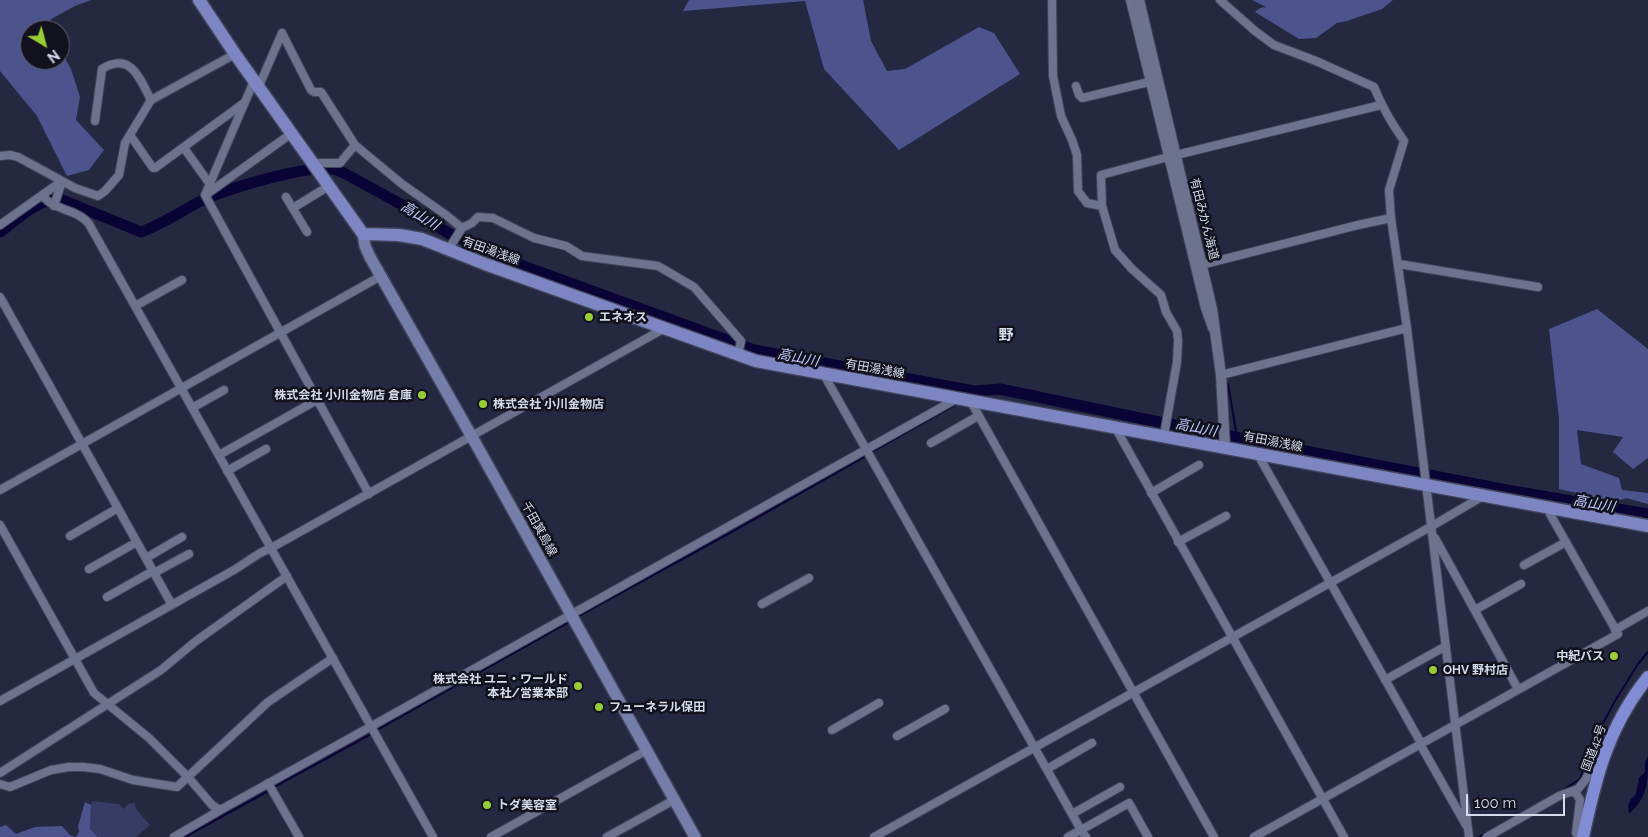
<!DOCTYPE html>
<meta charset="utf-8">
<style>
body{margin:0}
#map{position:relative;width:1648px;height:837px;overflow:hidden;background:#252841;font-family:Raleway,sans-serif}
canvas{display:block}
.north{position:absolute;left:20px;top:20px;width:50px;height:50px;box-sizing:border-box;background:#11121d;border:1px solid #60626f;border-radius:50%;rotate:143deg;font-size:14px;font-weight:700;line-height:20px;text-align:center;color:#d7daeb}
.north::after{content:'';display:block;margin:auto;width:18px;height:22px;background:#99cb36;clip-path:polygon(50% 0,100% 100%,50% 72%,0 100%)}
.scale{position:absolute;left:1466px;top:794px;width:99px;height:22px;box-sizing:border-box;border:2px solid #d7daeb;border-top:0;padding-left:6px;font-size:15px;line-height:18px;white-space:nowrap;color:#d7daeb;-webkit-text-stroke:4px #11121d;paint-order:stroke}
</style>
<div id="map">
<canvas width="1648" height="837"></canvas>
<div class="north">N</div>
<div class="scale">100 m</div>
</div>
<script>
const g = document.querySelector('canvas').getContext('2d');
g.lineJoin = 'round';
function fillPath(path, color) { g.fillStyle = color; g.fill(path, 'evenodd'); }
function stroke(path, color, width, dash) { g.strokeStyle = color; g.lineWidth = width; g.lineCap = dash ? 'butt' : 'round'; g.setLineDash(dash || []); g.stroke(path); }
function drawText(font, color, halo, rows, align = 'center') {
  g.font = font + ' Raleway,"Noto Sans JP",sans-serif'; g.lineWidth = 5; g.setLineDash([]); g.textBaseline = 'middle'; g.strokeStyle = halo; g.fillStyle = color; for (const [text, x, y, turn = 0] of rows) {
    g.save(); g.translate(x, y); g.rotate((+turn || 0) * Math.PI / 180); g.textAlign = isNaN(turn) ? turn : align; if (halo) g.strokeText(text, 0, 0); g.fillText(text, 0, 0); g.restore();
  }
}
fillPath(new Path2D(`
 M92,801L119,804L124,809L128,804L135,803L136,809L150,825L136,837H98L90,829L91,805Z`), '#363c63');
fillPath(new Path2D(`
 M0,0H91L75,6L53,18L45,25L49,30H30V60H60V49L71,69L80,97L76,120L104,150L89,170L67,176L37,116L0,71Z
 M689,0H863L871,41L887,71L905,69L979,27L994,33L1020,74L899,150L824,69L805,1L683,11Z
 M1252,0H1393L1382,9L1347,21L1337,23L1316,38L1299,39L1255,12L1260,8L1266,7Z
 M1597,309L1648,349V458L1633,469L1613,452L1623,437L1577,430L1581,464L1619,478L1622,490L1648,493V504L1626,498L1616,502L1559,489V419L1549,329Z
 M85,802L91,805L90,829L98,837H0V827L6,825L16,834L35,827L62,826L70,835L76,837L79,832L78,826Z`), '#4c538d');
fillPath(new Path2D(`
 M1648,756C1648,783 1648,797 1629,814L1628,806L1631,799L1636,794L1639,778L1645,772V762Z`), '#090336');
stroke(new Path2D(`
 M1228,384L1237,437
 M971,394L974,391
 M872,452L957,404
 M577,617L737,529L868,455
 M377,730L571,621
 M274,787L373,733
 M1560,792L1580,779L1594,740L1615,701L1638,664L1648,652
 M185,837L270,790
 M1479,837L1486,833`), '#090336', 2);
stroke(new Path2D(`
 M0,232C18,219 37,199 60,199L141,232C162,224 180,212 199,202C225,189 306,165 333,169C337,170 340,171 344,173L406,207L453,236L468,241L526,267L754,350L974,391L1000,389L1144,419L1371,464L1507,490L1648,514`), '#090336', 11);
const minor = new Path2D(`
 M1052,0L1053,76L1061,116L1072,140L1077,155L1078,191L1087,203L1102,206
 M1130,0L1205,308L1212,328
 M1220,0L1255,31L1274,45L1316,61L1374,87C1382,107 1392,124 1404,141L1389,190L1391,218L1407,328L1469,837
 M282,33L311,90L314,92H321L355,145L402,184L446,215L462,228
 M254,81L205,195L369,494
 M259,86L282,33
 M1076,86L1079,95L1082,98L1149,82
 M95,121L102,69C131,51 140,79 151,100
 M130,135L153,168H155L244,103
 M184,148L212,187
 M0,156L10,155L18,157L75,188L98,196L105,191L119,175L125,143L151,100L235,54
 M314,163H340L355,145
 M207,194L292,133
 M43,196C54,211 78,209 89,224L433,837
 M286,197L307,232
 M293,208L329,186
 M0,225L62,181L54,206
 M448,250L462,228L472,223L478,217L493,218L534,238L566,246L582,256L658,266L694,287L741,341L738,355
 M1399,264L1538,287
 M1197,266L1358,225L1391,218
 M0,297L172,605
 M135,306L182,280
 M823,373L1081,830L1068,837
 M1221,375L1407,328
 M970,400L1214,837
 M192,408L224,390
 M1115,427L1344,837
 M1164,435L1177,362L1178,340L1177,331L1166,312L1161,295L1132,269L1115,250L1102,206L1101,175L1168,157L1381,105
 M931,443L978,416
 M1257,453L1421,743
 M219,455L317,400
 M227,471L266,449
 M0,490L381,276
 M1151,493L1199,465
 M0,525L94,693L149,738L188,777L212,805L218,809H222
 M70,536L118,508
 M1435,538L1518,689
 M1178,542L1226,516
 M146,558L182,537
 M1524,565L1566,542
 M89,569L137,542
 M154,573L189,554
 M107,597L153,571
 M762,604L809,578
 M1475,610L1521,584
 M1615,630L1648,611
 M1385,680L1446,646
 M0,701L234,570L260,553L271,548L665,328
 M832,730L879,703
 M897,736L945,709
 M1420,744L1466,825
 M1047,769L1092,743
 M0,773L161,670L196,641L287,576
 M268,783L299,837
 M0,784L10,787L51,770L69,767H83L100,769L133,780L177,787L268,702L333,658
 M1571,792L1576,793L1580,800L1576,833L1581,837
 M1072,814L1120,787
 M174,837L222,809L370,727L958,398
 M491,837L647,750
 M607,837L674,800
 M874,837L1432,526L1483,496
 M1086,837L1081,830L1129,803L1148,837
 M1254,837L1618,634L1550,514L1551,508
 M1487,837L1559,796L1578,789L1586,779L1598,750L1608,744`);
const tertiary = new Path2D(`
 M1139,0L1212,309L1221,375L1225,447`);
const secondary = new Path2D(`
 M363,234L365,246L370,257L472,437L695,837`);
const primary = new Path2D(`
 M199,0L235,54L363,234L399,235L422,239L485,264L756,361L1648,526`);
const trunk = new Path2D(`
 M1583,837C1596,776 1608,727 1648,677`);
stroke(minor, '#42455a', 10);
stroke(tertiary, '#42455a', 12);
stroke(secondary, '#42455a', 14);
stroke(primary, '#42455a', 15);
stroke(trunk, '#42455a', 15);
stroke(minor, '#6d738f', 8);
stroke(tertiary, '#6d738f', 10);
stroke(secondary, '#757da9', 11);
stroke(primary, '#7d86c3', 12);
stroke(trunk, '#828cd4', 12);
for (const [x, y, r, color] of [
 [589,317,5,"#99cb36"],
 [422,395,5,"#99cb36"],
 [483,404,5,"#99cb36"],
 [1614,656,5,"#99cb36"],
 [1433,670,5,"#99cb36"],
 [578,686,5,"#99cb36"],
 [599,707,5,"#99cb36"],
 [487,805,5,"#99cb36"]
]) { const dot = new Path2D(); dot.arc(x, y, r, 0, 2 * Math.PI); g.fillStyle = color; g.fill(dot); stroke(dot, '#11121d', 2); }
drawText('12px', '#d7daeb', '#11121d', [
 ["有田みかん海道",1204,219,76],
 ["有田湯浅線",491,251,20],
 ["有田湯浅線",875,369,10],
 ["有田湯浅線",1273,442,11],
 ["千田箕島線",539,529,61],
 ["国道42号",1594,748,-70]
]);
drawText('bold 12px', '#d7daeb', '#11121d', [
 ["エネオス",599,317],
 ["株式会社 小川金物店 倉庫",412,395,"right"],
 ["株式会社 小川金物店",493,404],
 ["中紀バス",1604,656,"right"],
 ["OHV 野村店",1443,670],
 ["株式会社 ユニ・ワールド",568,679,"right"],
 ["本社/営業本部",568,693,"right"],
 ["フューネラル保田",609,707],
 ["トダ美容室",497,805]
], 'left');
drawText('italic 14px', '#c1caff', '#11121d', [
 ["高山川",420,216,31],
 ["高山川",798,358,11],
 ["高山川",1196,428,11],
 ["高山川",1594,504,10]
]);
drawText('bold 15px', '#d7daeb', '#11121d', [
 ["野",1006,335]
]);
</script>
